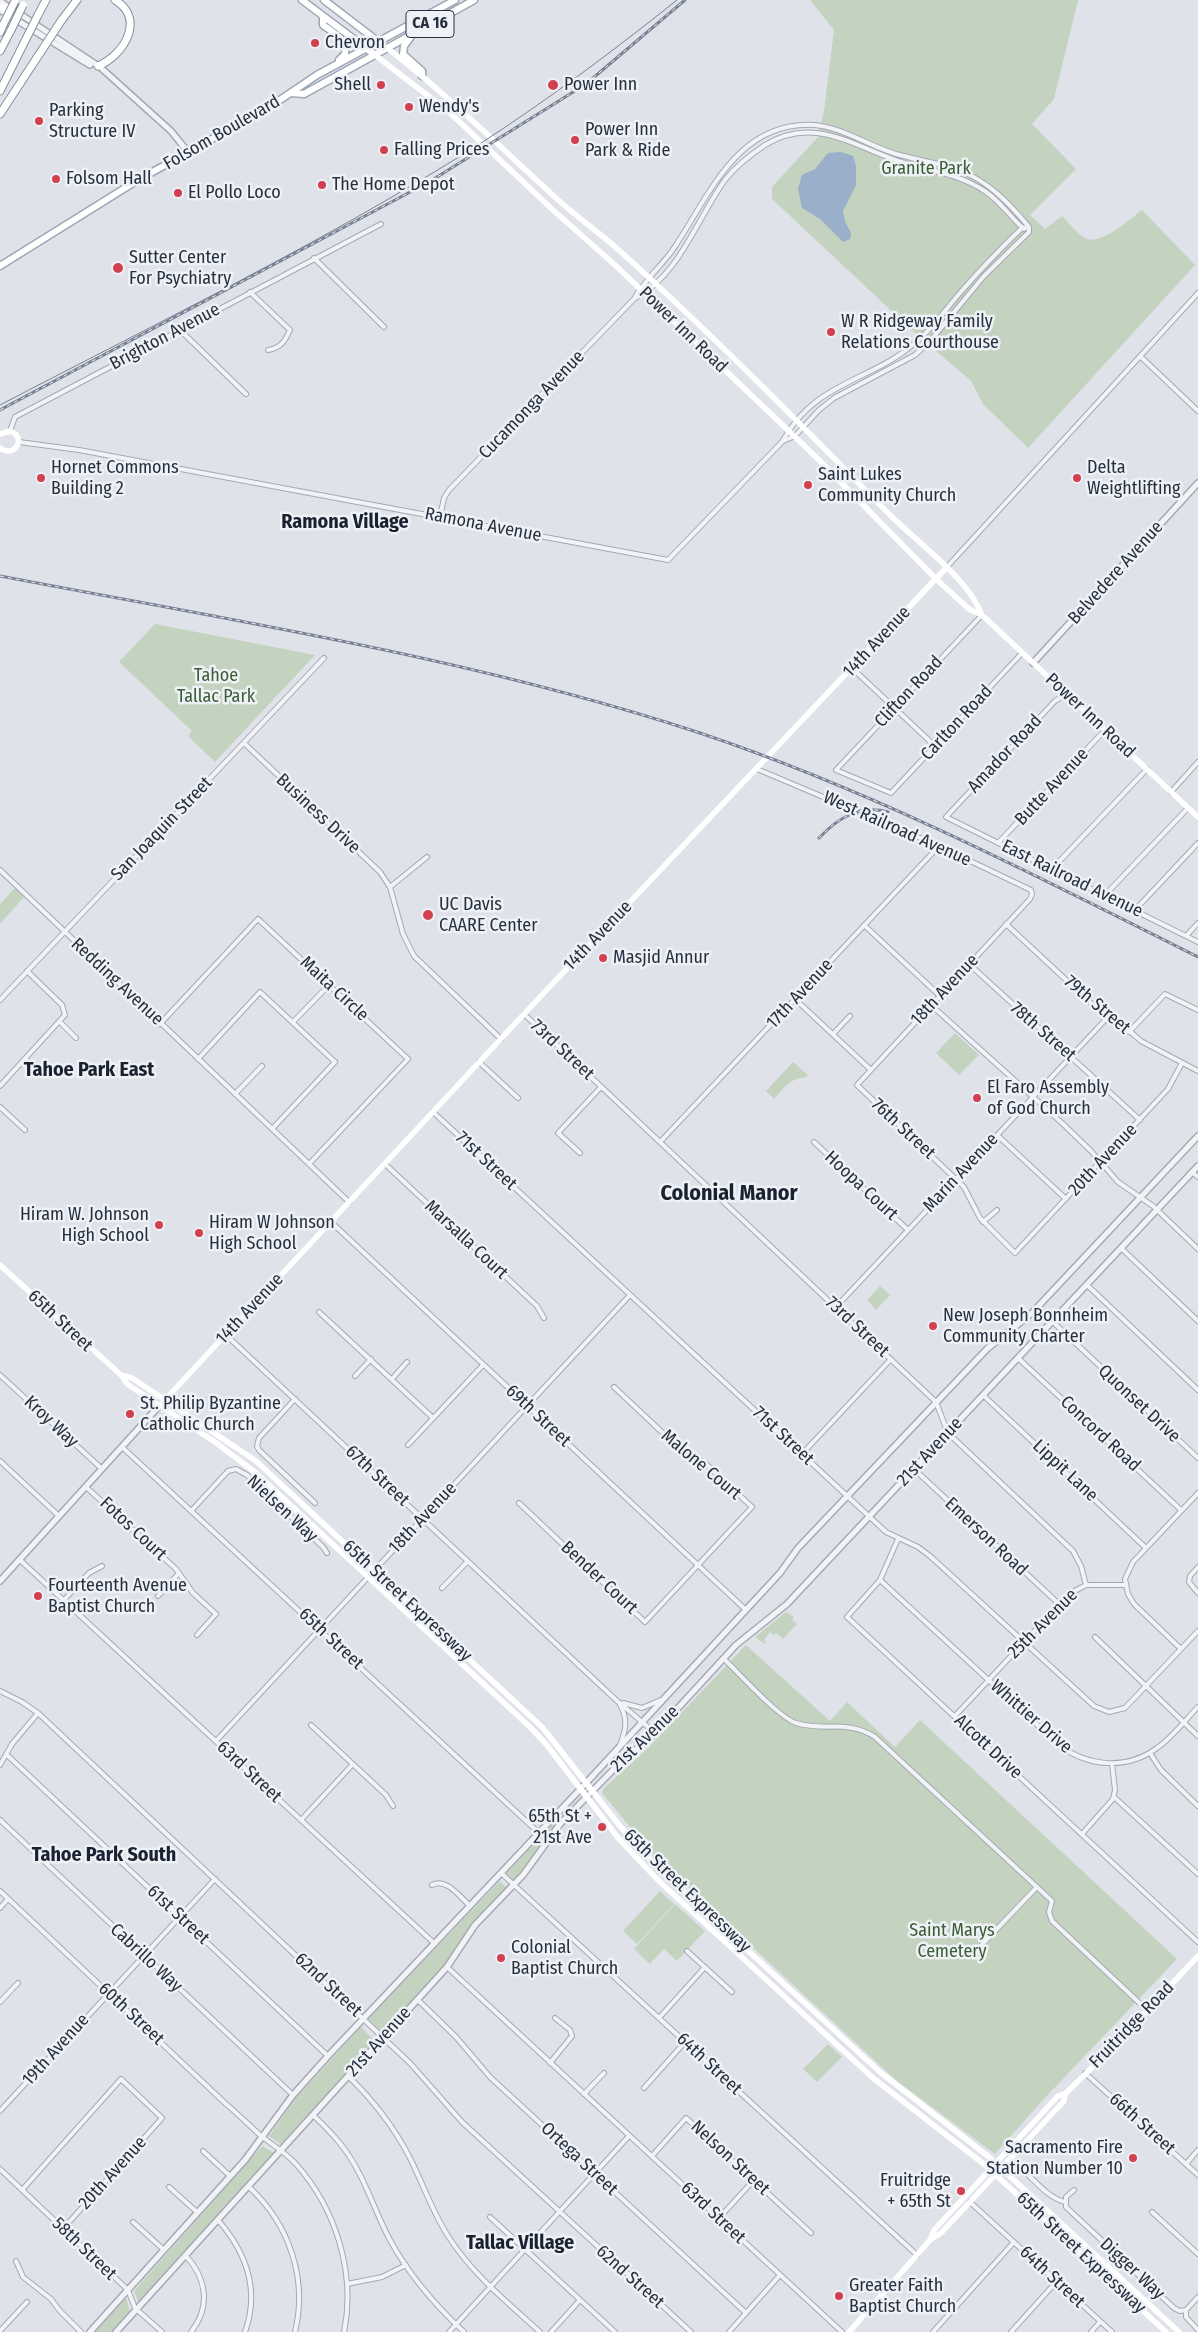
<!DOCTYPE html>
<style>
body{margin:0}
canvas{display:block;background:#dfe2e9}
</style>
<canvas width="1198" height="2332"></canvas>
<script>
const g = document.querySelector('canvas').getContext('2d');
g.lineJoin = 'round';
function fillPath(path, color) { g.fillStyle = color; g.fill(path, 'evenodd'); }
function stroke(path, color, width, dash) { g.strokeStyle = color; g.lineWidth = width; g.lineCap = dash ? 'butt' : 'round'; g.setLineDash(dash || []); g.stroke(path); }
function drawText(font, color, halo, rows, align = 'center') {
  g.font = font + ' "Fira Sans Condensed",sans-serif'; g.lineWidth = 5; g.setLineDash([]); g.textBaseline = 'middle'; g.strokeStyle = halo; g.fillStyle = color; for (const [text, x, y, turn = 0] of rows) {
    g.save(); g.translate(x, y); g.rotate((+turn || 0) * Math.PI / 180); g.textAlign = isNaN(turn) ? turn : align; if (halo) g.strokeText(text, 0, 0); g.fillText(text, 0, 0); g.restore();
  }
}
fillPath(new Path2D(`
 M810,0H1078L1054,99L1032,124L1076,169L1030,215L1045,229L1062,216C1069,223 1076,233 1085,238C1099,247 1130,219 1142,210L1195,265L1028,448L983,404L971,381L914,332L772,199V187L818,137L824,111L834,30Z
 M155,624L315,655L215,762L188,736L192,731L119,662Z
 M15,888L24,897L0,924V904Z
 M955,1033L979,1055L959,1075L936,1053Z
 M793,1062L808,1075L804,1078C791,1077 782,1090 774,1099L766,1091Z
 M880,1286L890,1295L876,1310L867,1300Z
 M786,1612L794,1617L792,1620L797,1624L783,1639L776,1633L773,1635L770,1632L764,1640L766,1642L765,1644L755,1637Z
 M746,1645L830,1721L847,1702L895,1747L920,1720L1177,1959L1041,2102L995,2154L897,2081L670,1871L650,1851L602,1793L604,1788L646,1750Z
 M567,1809L522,1873L514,1881L506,1874Z
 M500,1881L507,1888L474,1924L445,1966L384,2034L368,2019Z
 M660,1891L674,1904L637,1944L623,1931Z
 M675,1904L705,1931L677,1961L664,1949L650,1964L634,1949Z
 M361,2027L376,2042L282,2145L269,2136L296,2098Z
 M828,2044L842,2057L817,2082L803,2069Z
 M262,2146L276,2154L139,2303L134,2291Z
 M126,2298L130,2311L111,2332H95Z`), '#c4d3c0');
fillPath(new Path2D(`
 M841,152L853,156L856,166V185L843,211L845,221L851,233L850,239L843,242L820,219L802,208L798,189L802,175L815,169L828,153Z`), '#99afca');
const minor = new Path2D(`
 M314,258L384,327
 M250,292L290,330C285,341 281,348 268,350
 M634,299C680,275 696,220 725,180C736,166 750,155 765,145C814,115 853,146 901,162C930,171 960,174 986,192C1001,202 1010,217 1024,229
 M179,329L246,394
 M1140,356L1198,411
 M10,431L15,417L381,224
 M783,441L795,436L819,410L834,398L915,355L931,340L984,276L1029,232
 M19,442L79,450L668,560L782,442C815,381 870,382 915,343C932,329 945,310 959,294C979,271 1000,249 1022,228L1029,227
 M440,517L444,498L449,490L634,299C644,280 662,266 674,248C709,196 737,121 814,125C842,127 869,146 896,154C917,160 939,163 959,170C988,181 1009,203 1029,227V232
 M946,568L1198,293
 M982,615L836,770L891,793L1022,653
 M852,668L935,746
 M1066,694L1055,701L946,817L1198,942
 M244,743L380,872L390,887L403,934L414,956L501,1039
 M757,769L939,846L1031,890L1032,894L1030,899L857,1085L964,1187L980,1218L1015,1253L1168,1089L1182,1063
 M1171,792L1198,762
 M998,843L1105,730
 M1052,869L1147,769
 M0,870L349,1202
 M390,887L427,857
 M1105,895L1188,808
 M1135,910L1198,843
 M1006,924L1107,1018
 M864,925L940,996
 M1186,936L1198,923
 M969,964L1140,1120
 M795,999L871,1070
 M0,1000L324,658
 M931,1005L1062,1123L1091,1151L1118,1182L1153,1206L1198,1249
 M524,1014L936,1402L948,1433L1073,1551L1081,1566L1086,1585
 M1107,1018L1110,1014L1141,1041L1198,1071
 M60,1022L76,1038
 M293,1022L329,985
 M160,1024L258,919L408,1059L309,1164
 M1129,1032L1165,994L1198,1010
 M833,1034L850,1016
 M25,1059L42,1074
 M198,1059L260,992L335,1062L272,1129
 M479,1062L518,1098
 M0,1086L65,1015L62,1005L27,971
 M235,1094L262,1066
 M0,1107L25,1130
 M433,1112L886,1532L918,1547L930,1556L1094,1706L1109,1712L1125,1708L1198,1631
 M997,1135L1066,1199
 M660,1142L939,846
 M814,1142L908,1230
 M580,1153L558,1133L601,1087
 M385,1164L537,1306L544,1318
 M1192,1172L1198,1177
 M331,1222L746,1610
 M983,1222L997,1210
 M1121,1248L1198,1321
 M1087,1285L1198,1390
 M836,1307L1107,1018
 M1037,1307L1198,1458
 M319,1312L433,1418
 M226,1335L615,1699L655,1733
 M1018,1358L1181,1510
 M0,1375L102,1469
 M355,1376L371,1359
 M392,1379L407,1362
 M983,1395L1146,1548
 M295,1399L259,1438L257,1446L259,1450L315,1503
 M408,1445L483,1365
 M122,1447L539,1833
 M802,1454L891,1359
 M0,1461L59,1516
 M914,1469L1059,1604
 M86,1487L176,1569L193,1593L216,1614L197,1635
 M519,1503L645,1622L752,1507L705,1463L683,1452L614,1387
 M192,1510L228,1471L236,1469L247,1475L323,1547L327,1553
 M898,1539L880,1580L847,1617L1198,1942
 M20,1560L435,1944
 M1198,1567L1190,1576L1189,1582L1198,1593
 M880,1580L1060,1746C1090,1767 1127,1770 1157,1748C1173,1737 1185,1720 1198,1707
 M442,1588L468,1561
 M158,1596L179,1573
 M64,1600L89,1573L102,1566
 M1095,1637L1198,1736
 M1181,1649L1134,1604L1128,1594L1125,1579L1133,1562L1198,1493
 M724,1659C740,1674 777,1716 796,1723C825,1732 846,1719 875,1737L1052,1901L1049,1912L1052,1921L1147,2010
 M0,1691L22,1702L38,1713L410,2063L462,2122L691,2332
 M623,1703L642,1708L661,1700
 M620,1705C628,1718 626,1730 620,1745
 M955,1716L1069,1594L1086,1585H1125
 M311,1725L386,1795L393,1806
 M216,1741L630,1295
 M1150,1753L1161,1770L1198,1806
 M6,1754L328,2056
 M0,1765L12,1744L38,1713
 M1114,1797L1198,1874
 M0,1820L293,2095
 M301,1820L353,1764
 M1082,1834L1113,1799L1115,1790L1112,1764
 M501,1873L917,2255
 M432,1885C446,1877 460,1897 470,1906
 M0,1891L226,2104C238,2114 249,2125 260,2135C272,2145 285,2152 296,2164C336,2209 356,2273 344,2332
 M0,1908L8,1899
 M687,1951L732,1992
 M974,1953L1036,1888
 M447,1967L842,2332
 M418,2000L456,2037L490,2077L746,2313
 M0,2002L18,1983
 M659,2018L705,1967
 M550,2063L572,2036L570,2030L555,2018
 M1085,2073L1198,2175
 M348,2076C373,2100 394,2127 410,2158C423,2184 432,2211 448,2236C472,2274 507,2302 540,2332
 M644,2088L685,2042
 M584,2094L604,2073
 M0,2111L215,1879
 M313,2115C331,2132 347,2149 358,2171C370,2193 378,2218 390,2240C409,2275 435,2305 464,2332
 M203,2151L230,2176
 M652,2156L686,2118L811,2233
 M1186,2164L1198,2150
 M0,2169L128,2290L135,2308L162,2332
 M1026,2173C1038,2184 1049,2198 1065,2202
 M169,2187L197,2212
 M249,2187C289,2224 308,2278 295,2332
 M22,2190L121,2079L162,2118L63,2229
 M1074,2190L1066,2197V2207L1174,2308L1180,2311L1186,2310
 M970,2202L1112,2332
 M1152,2212L1198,2254
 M490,2217L615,2332
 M719,2218L754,2180
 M218,2220C246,2252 260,2290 245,2332
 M133,2222L164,2250
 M185,2255C207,2278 211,2307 191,2332
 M16,2261L23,2277L51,2299L60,2311L81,2332
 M347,2284L382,2277L406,2265
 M1186,2310V2317L1198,2330
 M1186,2310L1198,2297
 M0,2331L27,2302
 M449,2332L629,2136
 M551,2332L580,2300
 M729,2332L780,2275
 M933,2332L1014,2242
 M1011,2332L1057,2281
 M1091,2332L1100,2322`);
const tertiary = new Path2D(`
 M0,1L10,8
 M0,10L90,65
 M17,12L100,67L171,131L188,152
 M1033,663L1198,483
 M0,1581L159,1406
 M90,2332L245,2160L293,2095L328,2056L587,1782L780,1573L798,1548L987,1349L1032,1313L1198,1136
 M116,2332L447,1967L475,1925L523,1875L560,1824L615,1768L655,1733L736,1645L787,1604L1198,1166`);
const primary = new Path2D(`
 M302,0L375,55
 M324,0L380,43
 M323,16V25C334,33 347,39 345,54L339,60
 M410,38L404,46L403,54L422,71V76
 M291,93L304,94L474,0
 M0,266L138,180L268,108L317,75L455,0`);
const motorway = new Path2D(`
 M0,7L12,10
 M38,15L46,0
 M61,21L77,0
 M0,32L3,25
 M0,51L11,30
 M98,66C124,55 146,19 115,0
 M0,91L26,39
 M0,114L40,53`);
stroke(minor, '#a4a9b3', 6);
stroke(tertiary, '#a4a9b3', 8);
stroke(primary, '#9ea6b5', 9);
stroke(motorway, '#868fa0', 9);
stroke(minor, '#f2f3f7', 4);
stroke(tertiary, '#f2f3f7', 5);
stroke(new Path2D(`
 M387,48C447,94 501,148 557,199C578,218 600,233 621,252C714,336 802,426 890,515C919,544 967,577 982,615
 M375,55L449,112L553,210L615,265L817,458L936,579L969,609L982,615L1198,817
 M0,434L10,431C27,437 15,459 0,448
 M0,1265L121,1375L127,1384L215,1442L256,1473L530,1727L546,1744L619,1839L659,1881L873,2078L985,2165L1166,2332
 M121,1375L132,1378L256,1461L542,1727L620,1826L657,1867L880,2072L989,2157L1179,2332
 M162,1403L524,1014L946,568
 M930,2240L934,2230L1058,2096L1065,2094L1111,2049L1198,1956
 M849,2332L930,2240L941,2233L1064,2101L1065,2094`), '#fff', 5.5);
stroke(primary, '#fff', 6);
stroke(motorway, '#fff', 7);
stroke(new Path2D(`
 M0,405C159,322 322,243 475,147C545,102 612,52 677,0`), '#788193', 1);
const rail = new Path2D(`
 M0,410L429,182L586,84L685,0
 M0,576C235,621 472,658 700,733C873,791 1035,875 1198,957
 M819,838C838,818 860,804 888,812`);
stroke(rail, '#788193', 3);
stroke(rail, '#eef1f6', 1, [4]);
const motorwayBridge = new Path2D(`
 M3,25L15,1
 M11,30L23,5
 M26,39L38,15
 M40,53L61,21`);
stroke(motorwayBridge, '#868fa0', 9, []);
stroke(motorwayBridge, '#fff', 7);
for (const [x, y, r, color] of [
 [315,43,5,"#d24050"],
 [381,85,5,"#d24050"],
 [553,85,6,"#d24050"],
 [409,107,5,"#d24050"],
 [39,121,5,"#d24050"],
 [575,140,5,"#d24050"],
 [384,150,5,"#d24050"],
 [56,179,5,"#d24050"],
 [322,185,5,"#d24050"],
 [178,193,5,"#d24050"],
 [118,268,6,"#d24050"],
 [831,332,5,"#d24050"],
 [41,478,5,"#d24050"],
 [1077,478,5,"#d24050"],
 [808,485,5,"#d24050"],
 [428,915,6,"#d24050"],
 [603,958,5,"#d24050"],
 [977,1098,5,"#d24050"],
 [159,1225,5,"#d24050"],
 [199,1233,5,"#d24050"],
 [933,1326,5,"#d24050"],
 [130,1414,5,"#d24050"],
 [38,1596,5,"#d24050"],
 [602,1827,5,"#d24050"],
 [501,1958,5,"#d24050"],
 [1133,2158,5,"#d24050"],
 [961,2191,5,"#d24050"],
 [839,2296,5,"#d24050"]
]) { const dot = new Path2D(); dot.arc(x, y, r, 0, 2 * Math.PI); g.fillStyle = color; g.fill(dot); stroke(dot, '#eef1f6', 2); }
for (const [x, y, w] of [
 [430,24,48]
]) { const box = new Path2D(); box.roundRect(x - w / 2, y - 13.5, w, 27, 4); g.fillStyle = '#eef1f6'; g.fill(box); stroke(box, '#273040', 1); }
drawText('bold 16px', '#273040', null, [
 ["CA 16",430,24]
]);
drawText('18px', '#273040', '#eef1f6', [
 ["Chevron",325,43],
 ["Shell",371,85,"right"],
 ["Power Inn",564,85],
 ["Wendy's",419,107],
 ["Parking",49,111],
 ["Structure IV",49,132],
 ["Power Inn",585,130],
 ["Park & Ride",585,151],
 ["Falling Prices",394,150],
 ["Folsom Hall",66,179],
 ["The Home Depot",332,185],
 ["El Pollo Loco",188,193],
 ["Sutter Center",129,258],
 ["For Psychiatry",129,279],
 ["W R Ridgeway Family",841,322],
 ["Relations Courthouse",841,343],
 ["Hornet Commons",51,468],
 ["Building 2",51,489],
 ["Delta",1087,468],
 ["Weightlifting",1087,489],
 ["Saint Lukes",818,475],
 ["Community Church",818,496],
 ["UC Davis",439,905],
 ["CAARE Center",439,926],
 ["Masjid Annur",613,958],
 ["El Faro Assembly",987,1088],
 ["of God Church",987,1109],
 ["Hiram W. Johnson",149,1215,"right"],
 ["High School",149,1236,"right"],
 ["Hiram W Johnson",209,1223],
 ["High School",209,1244],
 ["New Joseph Bonnheim",943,1316],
 ["Community Charter",943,1337],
 ["St. Philip Byzantine",140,1404],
 ["Catholic Church",140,1425],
 ["Fourteenth Avenue",48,1586],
 ["Baptist Church",48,1607],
 ["65th St +",592,1817,"right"],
 ["21st Ave",592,1838,"right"],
 ["Colonial",511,1948],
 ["Baptist Church",511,1969],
 ["Sacramento Fire",1123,2148,"right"],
 ["Station Number 10",1123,2169,"right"],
 ["Fruitridge",951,2181,"right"],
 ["+ 65th St",951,2202,"right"],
 ["Greater Faith",849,2286],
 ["Baptist Church",849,2307]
], 'left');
drawText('18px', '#273040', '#eef1f6', [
 ["Folsom Boulevard",222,133,-30],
 ["Power Inn Road",683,330,44],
 ["Brighton Avenue",165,337,-28],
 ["Cucamonga Avenue",532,405,-46],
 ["Ramona Avenue",483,525,11],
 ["Belvedere Avenue",1116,573,-48],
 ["14th Avenue",877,642,-47],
 ["Clifton Road",909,692,-47],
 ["Power Inn Road",1090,716,43],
 ["Carlton Road",957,723,-47],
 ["Amador Road",1005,754,-47],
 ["Butte Avenue",1052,787,-47],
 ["Business Drive",318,814,43],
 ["San Joaquin Street",162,829,-46],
 ["West Railroad Avenue",897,829,24],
 ["East Railroad Avenue",1072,879,26],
 ["14th Avenue",598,936,-46],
 ["Redding Avenue",117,982,43],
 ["Maita Circle",334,989,43],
 ["18th Avenue",945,990,-47],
 ["17th Avenue",800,994,-47],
 ["79th Street",1097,1005,40],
 ["78th Street",1043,1032,41],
 ["73rd Street",562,1050,43],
 ["76th Street",903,1129,43],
 ["20th Avenue",1103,1160,-47],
 ["71st Street",486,1161,43],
 ["Marin Avenue",961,1173,-47],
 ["Hoopa Court",861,1186,43],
 ["Marsalla Court",466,1240,43],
 ["14th Avenue",250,1309,-47],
 ["65th Street",60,1321,43],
 ["73rd Street",857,1327,43],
 ["Quonset Drive",1139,1404,43],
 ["69th Street",538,1416,43],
 ["Kroy Way",51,1422,43],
 ["Concord Road",1100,1434,43],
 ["71st Street",783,1436,43],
 ["21st Avenue",930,1452,-47],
 ["Malone Court",701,1465,40],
 ["Lippit Lane",1065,1471,43],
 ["67th Street",377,1476,43],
 ["Nielsen Way",282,1509,43],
 ["18th Avenue",423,1518,-47],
 ["Fotos Court",133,1529,43],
 ["Emerson Road",986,1537,43],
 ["Bender Court",599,1578,43],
 ["65th Street Expressway",407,1601,43],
 ["25th Avenue",1043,1624,-45],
 ["65th Street",331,1639,43],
 ["Whittier Drive",1031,1717,41],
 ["21st Avenue",645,1739,-44],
 ["Alcott Drive",988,1747,43],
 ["63rd Street",249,1772,43],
 ["65th Street Expressway",687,1891,44],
 ["61st Street",178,1915,43],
 ["Cabrillo Way",146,1958,43],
 ["62nd Street",328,1985,43],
 ["60th Street",131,2014,43],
 ["Fruitridge Road",1132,2025,-46],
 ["21st Avenue",379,2042,-48],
 ["19th Avenue",56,2050,-48],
 ["64th Street",709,2064,43],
 ["66th Street",1142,2124,42],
 ["Nelson Street",730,2158,43],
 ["Ortega Street",579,2159,43],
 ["20th Avenue",113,2173,-48],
 ["63rd Street",713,2213,43],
 ["58th Street",84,2249,44],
 ["65th Street Expressway",1081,2253,43],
 ["Digger Way",1132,2269,43],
 ["62nd Street",630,2277,42],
 ["64th Street",1052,2277,43]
]);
drawText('18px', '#3a5d34', '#eef1f6', [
 ["Granite Park",926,169],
 ["Tahoe",216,676],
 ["Tallac Park",216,697],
 ["Saint Marys",952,1931],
 ["Cemetery",952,1952]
]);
drawText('bold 20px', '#1a2131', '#eef1f6', [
 ["Ramona Village",345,522],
 ["Tahoe Park East",89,1070],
 ["Tahoe Park South",104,1855],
 ["Tallac Village",520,2243]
]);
drawText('bold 22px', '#1a2131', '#eef1f6', [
 ["Colonial Manor",729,1194]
]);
</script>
